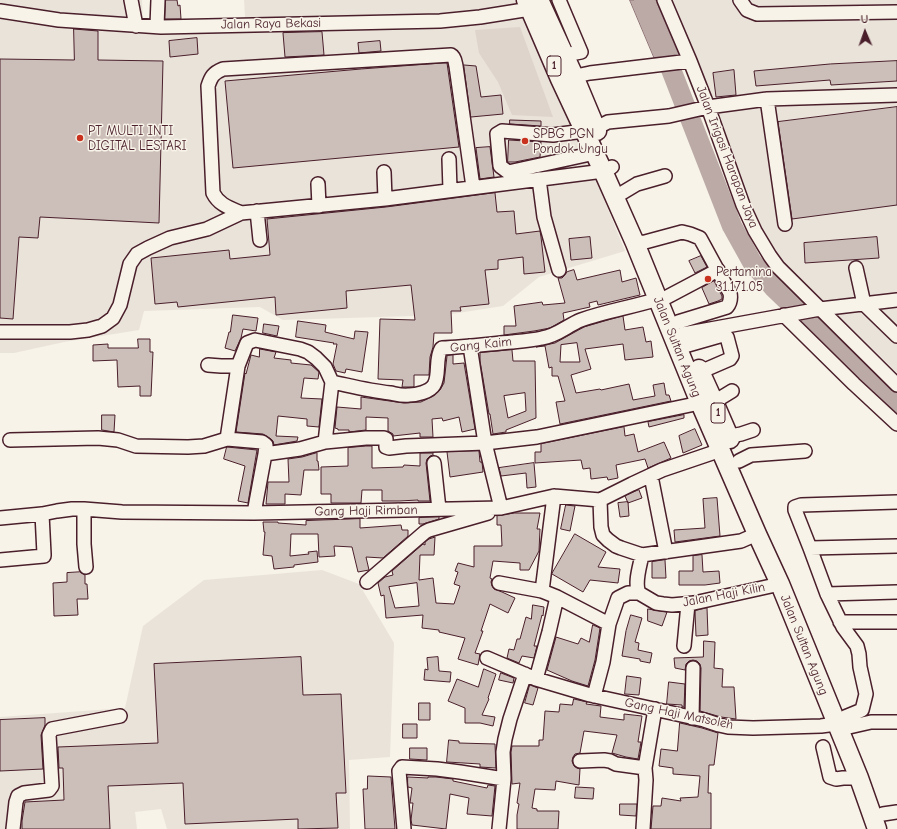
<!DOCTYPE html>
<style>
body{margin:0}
#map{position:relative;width:897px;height:829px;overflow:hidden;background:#f7f3e8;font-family:"Comic Neue",sans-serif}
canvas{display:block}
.north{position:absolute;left:845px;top:12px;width:40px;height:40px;-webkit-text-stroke:3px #f7f3e8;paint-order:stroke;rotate:358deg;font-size:11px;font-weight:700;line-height:16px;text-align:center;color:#4a1f2b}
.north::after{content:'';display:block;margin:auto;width:14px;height:18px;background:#4a1f2b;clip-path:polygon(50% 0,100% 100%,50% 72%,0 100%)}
</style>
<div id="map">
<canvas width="897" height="829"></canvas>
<div class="north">U</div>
</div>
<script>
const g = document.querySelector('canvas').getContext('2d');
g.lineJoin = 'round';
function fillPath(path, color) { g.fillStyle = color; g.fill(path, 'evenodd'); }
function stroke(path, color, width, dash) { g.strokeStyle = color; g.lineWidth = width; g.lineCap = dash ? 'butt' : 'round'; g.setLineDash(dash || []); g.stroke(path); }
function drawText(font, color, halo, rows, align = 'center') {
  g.font = font + ' "Comic Neue",sans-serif'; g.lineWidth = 3; g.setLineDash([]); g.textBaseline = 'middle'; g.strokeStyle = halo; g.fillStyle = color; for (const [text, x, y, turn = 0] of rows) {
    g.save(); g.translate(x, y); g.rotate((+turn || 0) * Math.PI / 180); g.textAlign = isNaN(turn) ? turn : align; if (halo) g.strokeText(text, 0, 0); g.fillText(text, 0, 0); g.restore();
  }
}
fillPath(new Path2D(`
 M0,0H142L143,25L192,24L245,17L244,0H523L625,251L539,277L503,306L445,315L283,320L260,307L144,311L139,330L64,342L14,353H0Z
 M664,0H897V384L820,309L755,231Z
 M322,570L359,584L394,643L390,757L349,760L350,829H167L161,809L135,812L137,829H0V717L125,708L143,626L204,580Z`), '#eae3da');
fillPath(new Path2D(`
 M520,27L553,117L512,115L498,82L479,53L475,30Z`), '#ded4cc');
const water = new Path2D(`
 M630,0H664L690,61L657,64Z`);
fillPath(water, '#bcaaa7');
stroke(water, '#8e7275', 1);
stroke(new Path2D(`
 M644,0L732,226L752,262L774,288L897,406`), '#bcaaa7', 20);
const building = new Path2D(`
 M166,0H177L178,6L180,5L181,19H165Z
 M74,29L98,31V60L163,61L159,223L40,217L38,238L19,237L13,319L0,318V59L74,60Z
 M322,32L324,55L285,57L283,33Z
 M197,38L198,54L170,57L169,41Z
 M380,41L381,51L359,53L358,43Z
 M897,61V81L831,85L830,80L756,86L754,71L830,64Z
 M447,63L459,147L233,168L225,81L361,69Z
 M464,65L476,66L481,97L501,95L503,114L471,117Z
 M734,70L736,95L716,97L713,73Z
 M897,107V205L792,219L778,122Z
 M510,120L541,121V126L510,124Z
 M509,140L541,142L540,157L515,162H508Z
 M490,147L494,177L480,179L476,148Z
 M495,193L497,212L514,211L516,234L540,231L541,237L545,272L524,274L523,257L498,260V269L485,270L489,304L460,307L461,311H451L452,333H434L433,347L430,357L429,375H414V387H402L403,380L378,379L380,319L415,320L411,285L346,291L347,308L276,315L275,297L178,307L177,302L155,304L151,258L229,250L230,259L270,255L267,219L386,207Z
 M590,237L592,258L571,260L569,239Z
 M877,237L879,258L805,263L804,243Z
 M701,256L707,267L695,273L689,261Z
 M574,270L577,280L620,270L622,282L636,278L640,295L598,305L597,301L589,303L590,307L563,313L564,320L550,328L534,331L504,335V326H516L514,306L542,302L543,305L565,303L558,278H562L564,276L567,272Z
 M714,281L722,296V299L718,301L709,304L702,288Z
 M233,315L258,318L256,331L243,329L241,338L235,351L225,348L229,332H230Z
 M623,316L625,330L643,327L646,342L651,341L653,357L625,360L623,344L585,349L591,369L571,375L576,393L600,389L601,390L629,384L633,400L655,396L653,385L664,383L666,395H669L671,401L560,424L556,402L565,401L558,376H552V367L549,368L545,346L536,347L555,343L584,327ZM577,343L580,362H560L561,345Z
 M298,321L326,325L325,332L354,339L355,331L368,332L362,372L346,369L345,373L336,371L333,364L337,344H333L334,343L296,337Z
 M264,324L279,326L277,336L263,333Z
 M138,339H150V352H153L151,396H140V386L118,387L117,360L93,361V345L108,344V348H138Z
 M260,349L276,352L274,358L291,360V363L311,365L319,372L318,379L304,378L301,398L322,399L319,427L307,426V419L278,416L276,436L298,437L297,441L274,445L273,441L271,439L263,434L236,432L245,373L246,374L251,355L259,357Z
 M512,350L513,361H535L536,418L506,430V432L493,434L490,414H489L480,361V353ZM525,393L526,411L508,418L504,396Z
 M453,355V364L464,363L475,429L462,432L459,417L443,421L442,418L432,419L433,437H420V433L393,436V434L388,431V418L366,417V430L349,432V430H338V429L335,428L337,407L361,409V397L404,403L421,402L433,396L440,390L444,383L447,356Z
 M102,415H115L114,432L102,430Z
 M684,415V418L649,427L648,422Z
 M624,427L625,436L634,434L638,452L664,442L671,458L648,468L645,459L616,465L618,478L608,480L607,477L591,479L590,468L583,469L581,460L535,463V452H541V444Z
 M695,429L702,445L683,453L679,436Z
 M366,446H372V468H373L403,467L404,465L420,466V453H433V455L430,456L427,459L426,463L430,501H418V500L399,501H382V490H362L361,503H331V494H321V467L348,466V448Z
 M227,447L257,450L248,503L238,501L245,466L224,459Z
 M479,451L480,462H482L483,472L450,477L447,452Z
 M317,453V461H318L319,470H304L301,495L285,494V504H266L268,482H289L288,459L302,457Z
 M534,463L536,487L527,488L526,473L501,476L499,468Z
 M639,490L642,498L628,503L625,496Z
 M717,498L720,536L675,542L674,530L705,528L703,499Z
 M628,502L629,516L620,517L618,503Z
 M566,505L575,506L570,531L561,529Z
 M515,513H540L537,529H540L539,551L529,570H520V563L493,561L490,578L492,579L491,582L492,586L494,589L502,592L515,598L508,613L490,604L481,631H483L475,653L480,654L478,665L458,659L465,638L439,632V630L422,628L423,615L386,618L384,595L381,596L378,583L385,577L393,575L392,571L423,544L425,545V542L429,539L435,537L434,555H420L419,580L433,578L436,603L454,604L460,586L454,584L458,572L455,571L458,563L474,567V546H502L501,525H497V516ZM417,583L419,606L395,608L389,587Z
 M439,517V519L423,524H419V518Z
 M360,519V528L401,525L402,530H408V536L383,558L366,557L369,570L358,572L352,547L334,546L335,556L319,557L318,534H291L290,556L309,554L308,552L317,551L318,562L294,565V567L274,569L272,556L263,555L265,532H264L263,522H278V523L306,525V521Z
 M575,534L606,552L598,567L620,569L618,583L590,580L583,592L552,574Z
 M702,555L703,572L719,571L720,583L705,585H679V571H693V556Z
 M665,560L666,578H652V562Z
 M80,572L85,575V584H87L88,599H77L78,615L54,616L53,583L67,582V573Z
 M533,605L544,607L543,616L542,615L534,646H537L534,658L522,656L519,663L507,658L509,649L514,650L517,639H520L526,617L531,619Z
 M707,608L708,635L696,636L695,611Z
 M648,609L667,612L662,626L648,621Z
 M631,615L642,618L635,642L639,643L638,650L652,653L650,663L640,661V659L622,656L626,631Z
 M593,625L600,628L595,660L588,686L572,681L547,670L556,637L578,644L581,638L589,642Z
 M704,641L715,642L714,668L723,669L722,687H734L736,719L721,717L700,711L701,668L700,664L697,661L693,660L689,661L686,664L685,670L675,668L674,658L703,657Z
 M301,657L303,695L341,694L346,793H336L338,828L298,829V819L185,824L183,783L108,786L110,829H22V821L25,802L64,800L63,768H59L58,747L158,743L154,664Z
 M438,657L439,671L451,672L450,682L424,680L425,669L428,670L427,658Z
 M484,669L496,674L488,698L489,699L482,715L495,717L493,726L480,723H465V708L448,701L457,679L478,687Z
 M501,673L514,678L513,683L499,680Z
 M627,676L641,678L639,695L625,694Z
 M669,682L685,684L684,707H682V705L667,704Z
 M530,685L538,688L533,705L525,703Z
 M574,699L587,702L586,704L601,706L600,717L624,720V714L642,716L638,742H641L638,759L626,757L612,753L617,735L584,731L580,753L575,754L573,757L572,761L574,766L577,768L580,769L579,785L556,781L555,790L535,789L532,808L537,809V811H559L558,829H517V815L519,804L517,803L520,783L512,784L511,752L512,746H539V740H543L545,711L559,712L560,704L572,705Z
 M419,703H430V720H419Z
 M45,718V725L41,735L43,769L0,771V720Z
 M680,723L702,728L718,733L714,765H709L708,793H711V829H651L653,806H661L662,798L681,801L680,798L698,797L700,776L673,774V768L659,766L661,749L677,751Z
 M403,724H417V738H403Z
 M449,740L459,741V743L495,744L496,768L480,767V764L447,762Z
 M410,748H427V760L410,759Z
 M368,776L391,777L395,829H365L363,789H367Z
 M408,777L428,778V777H436L453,779V781L487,788L488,785L495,786L492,816L467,814L469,798L450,794L446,829L412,825L411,820L413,803H410L412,788L408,787Z
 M576,787L594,788L593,799L575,798Z
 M620,804H637L636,816L620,815Z`);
fillPath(building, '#ccbfb9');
stroke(building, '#4a1f2b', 1);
const minor = new Path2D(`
 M131,0L136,26
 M559,0L581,52L565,55
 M664,0L690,61L708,107L743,205L755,231L770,256L778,267L897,385
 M740,0L747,10L757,14L897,12
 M0,11L59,20L161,27L440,21L480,17L530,9L537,6
 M157,26L158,0
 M566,78L590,73L690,61
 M767,99L785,224
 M595,153L508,172L500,166L497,134L502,131L553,135L584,131L596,128L608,122L669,116L708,107L767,99L897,95
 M449,159L450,190
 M384,172L385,199
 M539,179L544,217L559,270
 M318,184L319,206
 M622,193L637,184L665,176
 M257,211L260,240
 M241,213C230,208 219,205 213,193L208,86C211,77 213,73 223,69L451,55C455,57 455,62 456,66L473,187
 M635,243L645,242L682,232L690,234L700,238L730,293C731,298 731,302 727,307L678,322
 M856,268L864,304L897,336
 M667,297L718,270
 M784,315L854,384L897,424
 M0,332H70L88,330L102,326L113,318L120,305L130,264L137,254L148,248L170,238L207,229L241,213L385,199L588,173L603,171L612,167
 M683,334L820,309L897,300
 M688,345L723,335L727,337L732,356L730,359L700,372
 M470,346L485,443L501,508
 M208,365L221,366H238
 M332,382C351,386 370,391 390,393C396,394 402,396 409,395C416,395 430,392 434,385C440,376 435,359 441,349L442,348C465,347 489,344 512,342C522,341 533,340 542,338C557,336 568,325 581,320C606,311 633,307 658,299
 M720,438L741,434L753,430
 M227,439L238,366L247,343L255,340L300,349L308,352L316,358L325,367L332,382L325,442
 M10,440L98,438L118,440L136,446L188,447L204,446L227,439L262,442L266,445L265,454L254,513
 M265,454L300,449L325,442L366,438H384L386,439V447L389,448L406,446L485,443L537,437L700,403L714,402L732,391
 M739,461L751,455L805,451
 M434,463L439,509
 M651,476L666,552
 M600,500L601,527L603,535L608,540L616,546L621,548L642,555L741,541L757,534
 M84,509V544L86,567
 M0,518L42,514L57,511L72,509H84L122,512L254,513L355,511L501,508L554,496L600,500L632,484L662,470L721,450
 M810,548L897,546
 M642,555C640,566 634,583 639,593L656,603L663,604L672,605L694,603L780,584
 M0,560L44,556V554L42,514
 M367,582L425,532L429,530L488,513
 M499,583L542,591L557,597L549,632L536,679
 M542,591L554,496
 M827,594L897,592
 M557,597L609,624
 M840,622H897
 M684,646L688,604
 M487,658L536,679L590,695L704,720L719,725L728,727L753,728L821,726L836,724
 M594,696L603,662L609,624L618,598L628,593H639
 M845,717L862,710L866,694L860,667L859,654L857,646L843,627L827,594L810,548L795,510V507L801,505L897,502
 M692,718L693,668
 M849,727L871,722H897
 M823,747L830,777L836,779L843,778H859
 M580,761L604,760L610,761L616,764L645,768L655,709
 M883,814L897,812
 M13,829L16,802L18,796L24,793L49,790L52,786L49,735L52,729L120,716
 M404,829L399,771L402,767L437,769L460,772L504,779
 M499,829L504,779L503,752L505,739L510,719L525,674
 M643,829L646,780L645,768`);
const highway = new Path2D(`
 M526,0L560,79L603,171L635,243L700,403L757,534L780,584L859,778L877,829
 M541,4L574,76L597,131
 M699,369L714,402L730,439`);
stroke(minor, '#4a1f2b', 16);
stroke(highway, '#4a1f2b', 21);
stroke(minor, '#f7f3e8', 13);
stroke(highway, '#f7f3e8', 18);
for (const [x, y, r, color] of [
 [80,138,4,"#c8321e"],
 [525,141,4,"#c8321e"],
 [708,279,4,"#c8321e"]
]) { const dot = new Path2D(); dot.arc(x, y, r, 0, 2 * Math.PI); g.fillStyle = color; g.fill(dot); stroke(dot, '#f7f3e8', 1.5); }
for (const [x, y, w] of [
 [554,66,14],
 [718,413,14]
]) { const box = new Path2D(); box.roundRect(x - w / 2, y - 10, w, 20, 3); g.fillStyle = '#f7f3e8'; g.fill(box); stroke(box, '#4a1f2b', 1); }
drawText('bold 12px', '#4a1f2b', null, [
 ["1",554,66],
 ["1",718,413]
]);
drawText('13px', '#4a1f2b', '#f7f3e8', [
 ["Jalan Raya Bekasi",271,24,-1],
 ["Jalan Irigasi Harapan Jaya",727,157,69],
 ["Gang Kaim",481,345,-6],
 ["Jalan Sultan Agung",677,347,68],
 ["Gang Haji Rimban",366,511,-1],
 ["Jalan Haji Kilin",724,595,-11],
 ["Jalan Sultan Agung",804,645,68],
 ["Gang Haji Matsoleh",679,714,12]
]);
drawText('13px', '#4a1f2b', '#f7f3e8', [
 ["PT MULTI INTI",88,131],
 ["DIGITAL LESTARI",88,146],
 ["SPBG PGN",533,134],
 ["Pondok Ungu",533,149],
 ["Pertamina",716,272],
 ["31.171.05",716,287]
], 'left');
</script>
